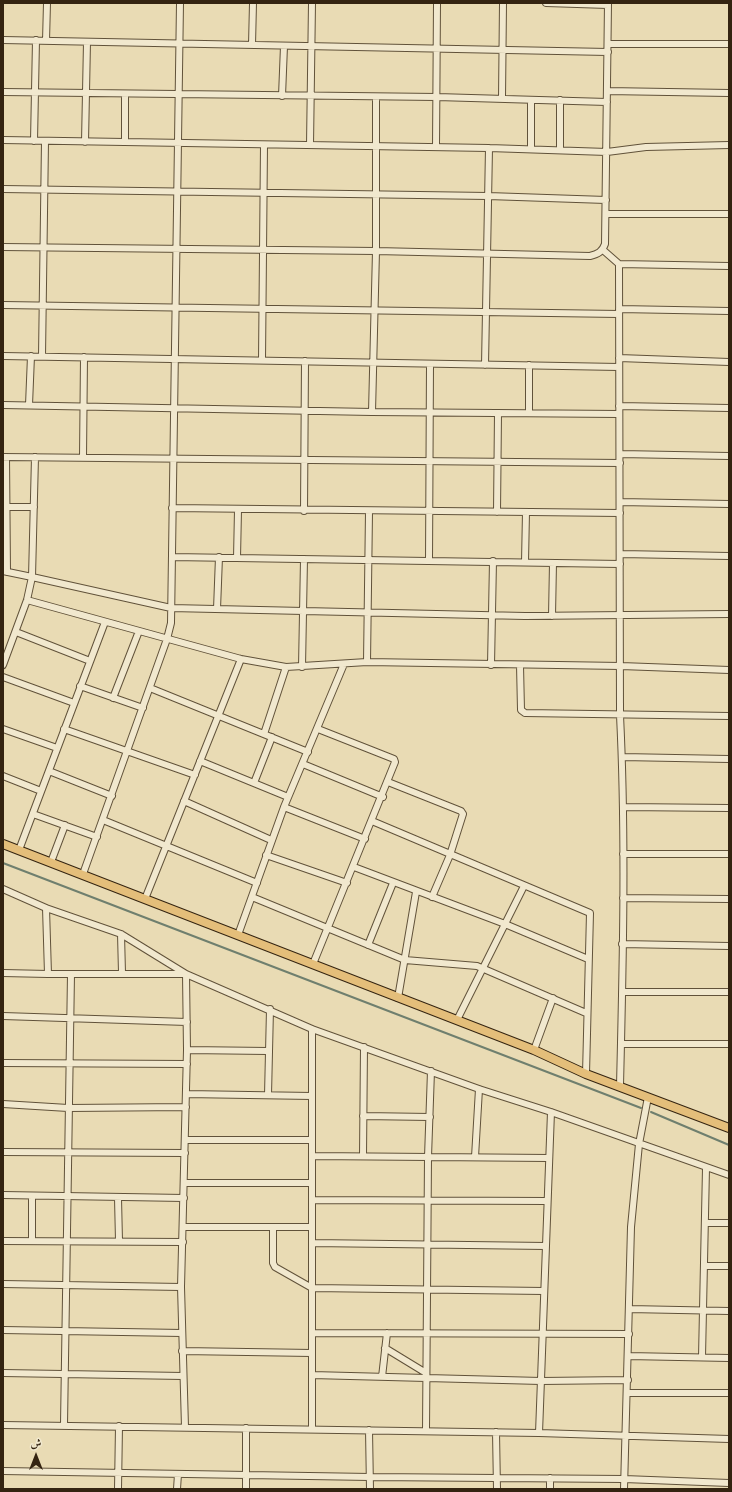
<!DOCTYPE html>
<meta charset="utf-8">
<style>
body{margin:0}
#map{position:relative;width:732px;height:1492px;overflow:hidden;background:#e9dbb4;font-family:"Libre Bodoni",Amiri,serif}
canvas{display:block}
.frame{position:absolute;inset:0;border:4px solid #342411;pointer-events:none}
.north{position:absolute;left:16px;top:1436px;width:40px;height:40px;-webkit-text-stroke:3px #f1e8ce;paint-order:stroke;rotate:0deg;font-size:11px;font-weight:700;line-height:16px;text-align:center;color:#342411}
.north::after{content:'';display:block;margin:auto;width:14px;height:18px;background:#342411;clip-path:polygon(50% 0,100% 100%,50% 72%,0 100%)}
</style>
<div id="map">
<canvas width="732" height="1492"></canvas>
<div class="frame"></div>
<div class="north">ش</div>
</div>
<script>
const g = document.querySelector('canvas').getContext('2d');
g.lineJoin = 'round';
function stroke(path, color, width, dash) { g.strokeStyle = color; g.lineWidth = width; g.lineCap = dash ? 'butt' : 'round'; g.setLineDash(dash || []); g.stroke(path); }
stroke(new Path2D(`
 M3,863L641,1108
 M651,1112L729,1145`), '#6f7f6e', 2);
const minor = new Path2D(`
 M546,3L608,5
 M3,40L608,52
 M46,41L47,3
 M608,44H729
 M252,45L253,3
 M607,91L729,93
 M3,92L437,97L607,102
 M282,96L284,46
 M502,98L503,3
 M531,100V149
 M560,100V150
 M3,140L489,148L607,152L646,147L729,145
 M34,141L36,40
 M85,142L87,42
 M125,142V94
 M310,145L312,3
 M436,147L437,3
 M3,189L488,196L606,200
 M606,214H729
 M3,247L376,251L590,256C598,254 602,252 605,244L608,3
 M603,250L619,264L620,715C626,838 623,962 620,1086
 M619,264L729,266
 M3,305L619,314
 M619,309L729,311
 M3,356L619,367
 M42,356L45,141
 M619,358L729,362
 M262,360L264,145
 M485,365L489,148
 M3,405L372,412L619,414
 M29,405L31,356
 M619,406L729,408
 M372,412L376,251V97
 M529,413V365
 M620,454L729,456
 M3,457L620,463
 M6,457L7,572
 M35,457L32,577L171,608L525,616L729,614
 M83,457L84,357
 M620,502L729,504
 M4,507H34
 M172,508L620,513
 M304,511L305,361
 M497,512L498,413
 M621,554L729,556
 M172,557L620,564
 M237,558L238,510
 M429,561L430,364
 M525,562L526,512
 M3,571L32,577L27,600L3,665
 M27,600L241,659L286,667L367,662L621,666L729,670
 M217,609L219,557
 M552,616L553,563
 M16,632L90,661
 M367,662L369,512
 M491,665L493,561
 M520,665L521,710L525,713L729,716
 M302,667L304,559
 M3,677L74,703
 M80,686L143,708
 M150,688L308,752
 M113,698L139,631
 M3,729L57,748
 M64,729L195,775
 M264,734L286,667
 M622,757L729,759
 M200,761L288,797
 M303,764L383,797
 M49,771L112,796
 M3,776L41,791
 M388,782L461,811L463,814L450,855L432,897
 M254,783L272,737
 M184,801L271,840
 M284,807L365,839
 M623,807L729,808
 M33,814L97,837
 M103,820L257,883
 M372,821L590,913L586,1074
 M19,850L105,622
 M623,854H729
 M266,855L347,883
 M51,862L65,825
 M354,867L505,924L588,959
 M83,874L167,639L171,623L180,3
 M3,889L46,908L121,934L186,974L312,1029L479,1089L551,1112L729,1175
 M252,897L405,960L477,966L586,1013
 M623,898L729,899
 M145,899L241,659
 M121,934L122,973
 M238,935L284,807L344,664
 M622,944L729,946
 M368,945L393,883
 M313,964L395,762L394,759L318,729
 M3,973L48,974L46,908
 M48,974H186L187,1050L181,1287L185,1427
 M622,992H729
 M398,998L416,892
 M3,1016L187,1022
 M457,1020L524,886
 M312,1029V1429
 M621,1044H729
 M187,1050L268,1051
 M534,1050L553,998
 M3,1063L187,1064
 M186,1094L312,1096
 M268,1095L270,1009
 M3,1104L68,1108L186,1107
 M363,1116L430,1117
 M185,1140H312
 M3,1152L185,1153
 M312,1156L549,1158
 M363,1156L364,1047
 M475,1157L479,1089
 M184,1183H312
 M3,1195L184,1198
 M118,1198L119,1241
 M312,1200L547,1201
 M705,1223H729
 M183,1227H312
 M273,1227V1263L275,1267L312,1288L544,1291
 M3,1241L183,1242
 M32,1241V1196
 M312,1243L546,1246
 M704,1266H729
 M3,1284L181,1287
 M629,1309L729,1311
 M3,1330L182,1333
 M312,1333L629,1334
 M385,1348L426,1373
 M182,1351L312,1353
 M628,1356L729,1358
 M702,1357L706,1168
 M3,1373L183,1376
 M312,1375L541,1381L628,1380
 M382,1377L387,1333
 M628,1393H729
 M3,1425L539,1433L729,1439
 M64,1425L71,974
 M246,1428V1489
 M369,1430L370,1489
 M426,1431L428,1157L431,1071
 M496,1432L497,1489
 M539,1433L551,1112
 M3,1471L370,1477L624,1479L729,1483
 M550,1478V1489
 M118,1489L119,1426
 M177,1489L178,1474
 M624,1489L631,1227L639,1144L648,1097`);
const major = new Path2D(`
 M3,844L534,1050L586,1074L729,1128`);
stroke(minor, '#61523a', 8);
stroke(major, '#342411', 10);
stroke(minor, '#f1e8ce', 6);
stroke(major, '#e4be7a', 8);
</script>
